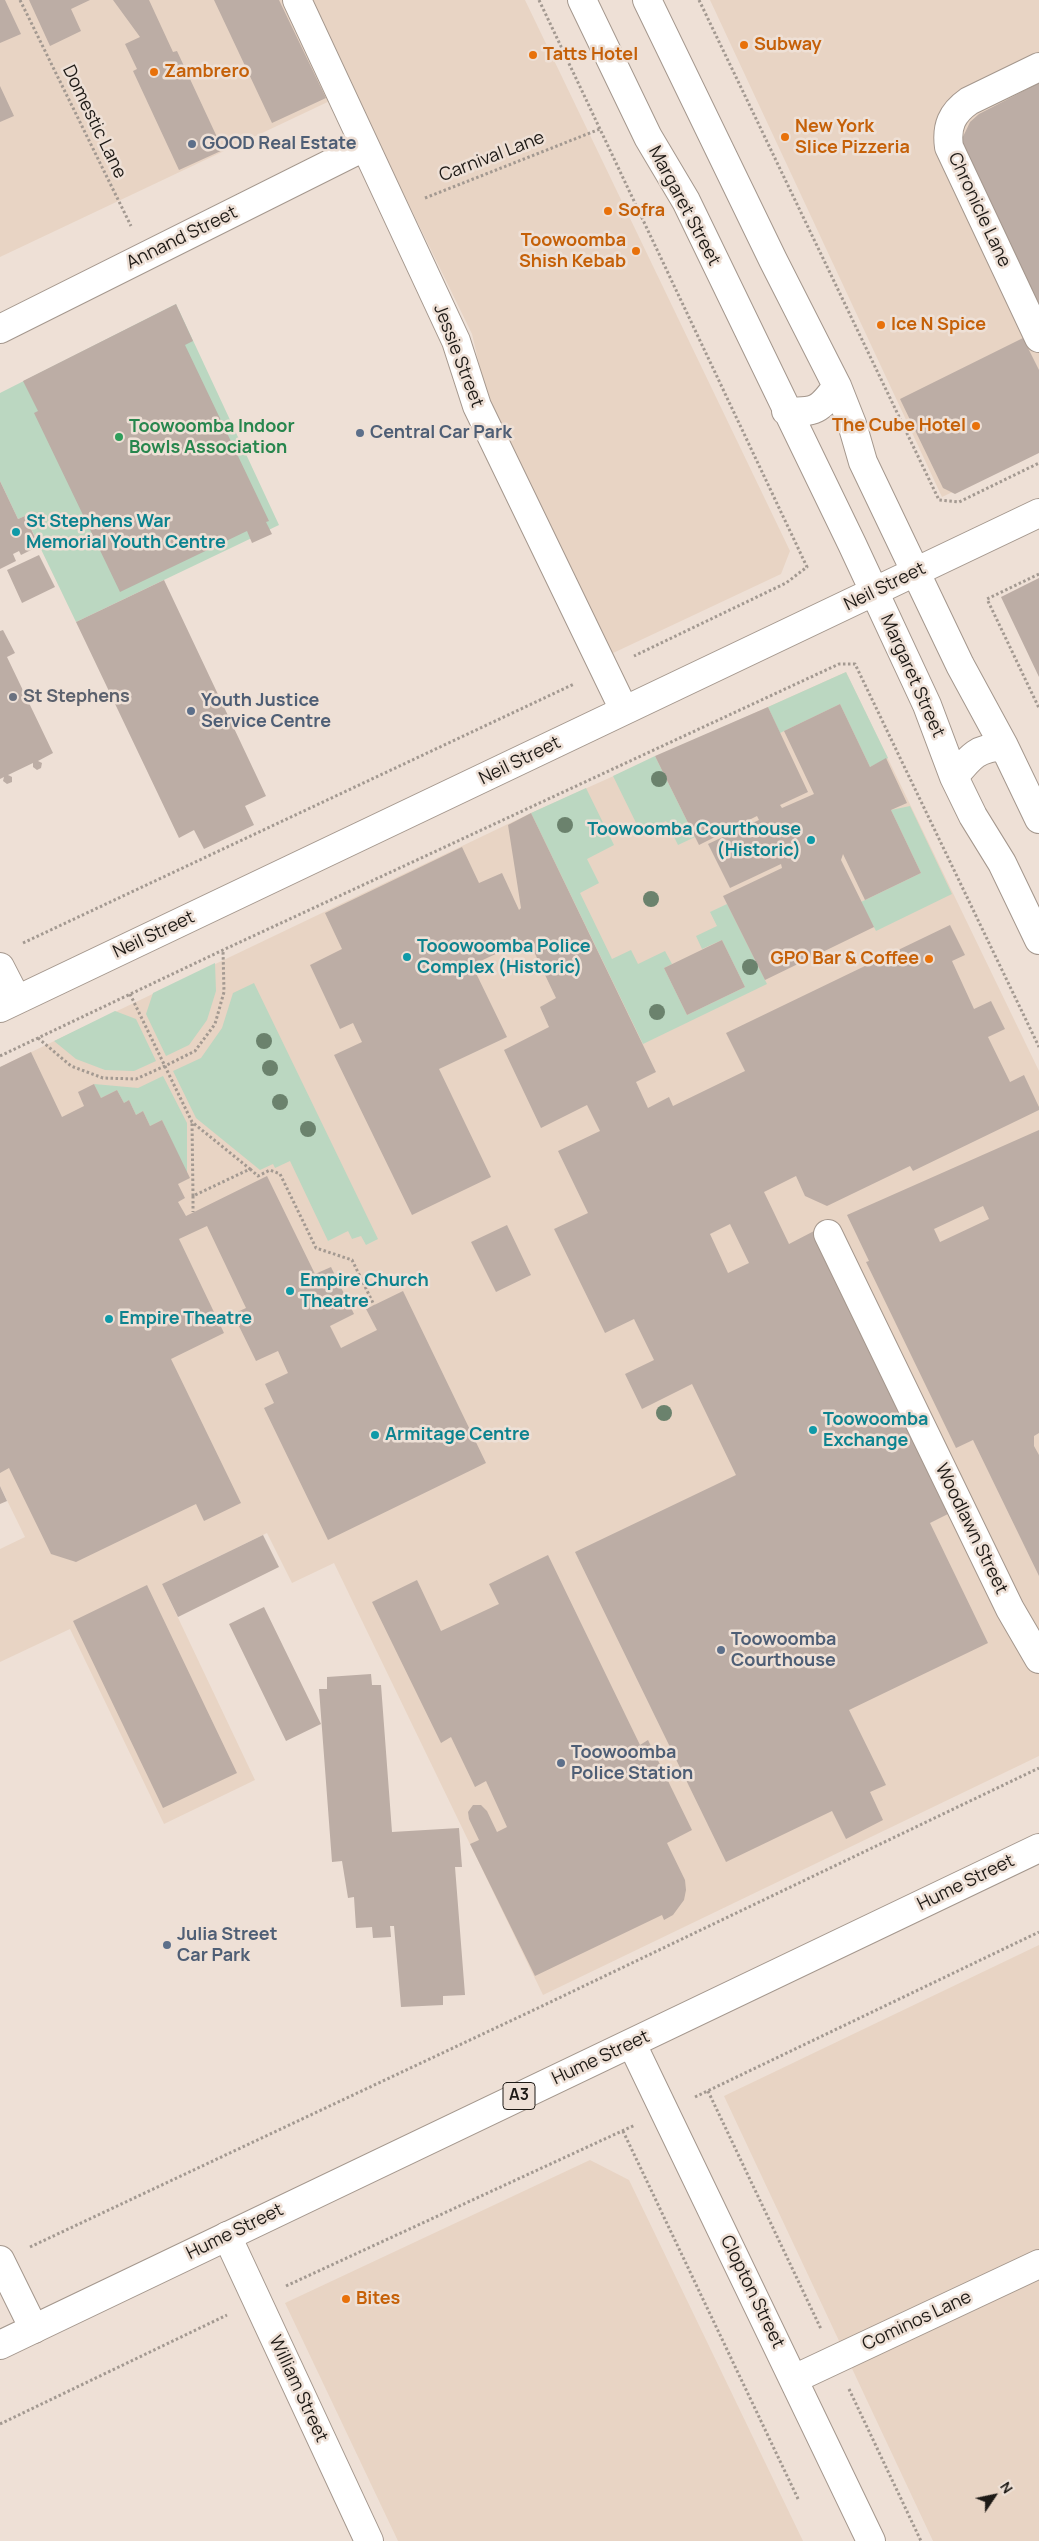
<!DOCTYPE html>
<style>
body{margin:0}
#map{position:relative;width:1039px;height:2541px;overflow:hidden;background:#eee0d6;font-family:Manrope,sans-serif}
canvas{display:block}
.north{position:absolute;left:969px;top:2471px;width:50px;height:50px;-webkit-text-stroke:4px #eee0d6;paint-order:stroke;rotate:56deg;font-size:14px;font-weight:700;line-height:20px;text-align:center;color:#1e1a16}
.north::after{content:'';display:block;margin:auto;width:18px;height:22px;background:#1e1a16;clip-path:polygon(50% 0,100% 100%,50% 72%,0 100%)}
</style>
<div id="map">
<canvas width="1039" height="2541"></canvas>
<div class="north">N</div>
</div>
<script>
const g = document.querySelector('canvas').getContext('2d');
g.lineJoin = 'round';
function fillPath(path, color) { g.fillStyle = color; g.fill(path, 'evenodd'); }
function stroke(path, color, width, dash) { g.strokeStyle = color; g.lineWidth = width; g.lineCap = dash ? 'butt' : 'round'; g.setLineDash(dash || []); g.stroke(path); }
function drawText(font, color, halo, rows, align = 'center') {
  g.font = font + ' Manrope,sans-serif'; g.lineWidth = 5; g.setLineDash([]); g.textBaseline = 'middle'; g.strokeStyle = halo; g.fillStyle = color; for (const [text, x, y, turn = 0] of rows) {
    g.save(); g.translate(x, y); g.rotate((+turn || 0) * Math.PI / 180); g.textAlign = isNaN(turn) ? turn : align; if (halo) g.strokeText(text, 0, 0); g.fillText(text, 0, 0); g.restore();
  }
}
fillPath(new Path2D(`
 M0,0H525L790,551L781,574L611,654L488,402L472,334L353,90L0,257Z
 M710,0H1039V451L942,497Z
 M846,672L1039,1071V1756L543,1995L334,1563L292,1583L267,1533L162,1584L255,1780L164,1824L70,1629L0,1662V1549L25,1537L0,1486V1067L531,813Z
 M1039,1945V2541H933L724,2096Z
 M590,2160L629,2180L803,2541H398L285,2303Z`), '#e8d4c4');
fillPath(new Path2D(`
 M176,304L279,525L76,622L25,516L18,519L0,481V393Z
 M846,672L888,758L870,767L840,704L780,733L768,707Z
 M655,756L695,837L678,845L666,821L641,833L613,776Z
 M586,788L614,845L587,859L599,883L580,893L612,959L631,950L638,964L665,951L672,964L664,968L687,1015L745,987L722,940L702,949L696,936L717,926L710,912L727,904L767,984L643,1044L531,813Z
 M910,806L952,894L876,931L861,902L921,873L891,810Z
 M215,963L216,991L207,1020L189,1045L166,1056L146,1014L153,993Z
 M254,983L378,1239L366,1245L361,1236L352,1239L348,1231L328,1241L290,1161L275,1168L273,1164L260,1170L196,1118L173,1071L201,1058L222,1028L233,993Z
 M115,1011L136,1019L156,1061L134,1071L105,1070L76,1059L54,1041Z
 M163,1076L187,1123V1174L162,1120L150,1126L143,1111L136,1115L129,1100L124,1103L117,1090L101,1098L94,1084L138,1088Z`), '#bbd7c1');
fillPath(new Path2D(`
 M0,0H5L21,34L0,43Z
 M29,0H90L71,9L81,31L50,46Z
 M113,0H149L173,52L177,51L223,150L179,170L133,71L137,69L125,44L140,37Z
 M214,0H279L326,98L272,123Z
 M1039,83V323L961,141L970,122L979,114Z
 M0,86L14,116L0,122Z
 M176,304L193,341L185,345L269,521L266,522L272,534L252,543L247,531L120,592L34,413L38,411L23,381Z
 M1023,338L1039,370V453L955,494L943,488L900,399Z
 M0,481L18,519L25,516L39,546L21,555L19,551L13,554L16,561L0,569Z
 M39,555L55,587L22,603L7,570Z
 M1039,578V677L1001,597Z
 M164,580L266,796L245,806L254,825L204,849L194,830L179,838L76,622Z
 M3,630L15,653L7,657L53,753L38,761L42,763L41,768L37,770L33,767V763L8,775L12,777V782L7,784L3,781L4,777L0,779V631Z
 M840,704L870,767L886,758L907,803L891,810L921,873L865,900L843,854L841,860L874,927L765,980L723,896L782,868L781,864L730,888L708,844L759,820L757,816L699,845L655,756L768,707L808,792L780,805L782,808L814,794L784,731Z
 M531,813L656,1072L636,1082L648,1108L669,1097L673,1106L745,1071L726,1033L950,925L965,955L952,961L974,1009L991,1001L1005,1029L988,1037L1010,1082L1024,1075L1039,1107V1110L913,1171L910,1166L827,1206L805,1196L796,1176L764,1192L789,1244L816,1230L952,1512L930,1523L988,1643L849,1710L886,1785L870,1792L883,1820L846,1839L832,1811L726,1862L575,1552L736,1475L692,1384L642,1409L625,1374L654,1360L634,1319L605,1333L554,1229L588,1213L558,1151L600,1131L587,1105L541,1128L504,1050L549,1027L540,1007L556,998L528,939L472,965L507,1037L439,1069L491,1177L412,1215L334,1055L362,1042L353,1023L340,1029L310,965L342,949L325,913L462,847L479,883L502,873L519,910L521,908L508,825ZM730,1224L749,1263L728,1273L710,1234Z
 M722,940L745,987L687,1015L664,968Z
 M31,1052L62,1117L84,1106L78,1092L94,1084L101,1098L117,1090L124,1103L129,1100L136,1115L143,1111L150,1126L162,1120L190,1178L178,1184L185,1198L178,1202L186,1216L267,1176L315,1274L331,1267L354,1314L330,1326L341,1348L377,1330L366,1309L403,1291L486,1463L328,1540L264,1408L274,1403L265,1384L288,1373L278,1351L256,1361L233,1314L246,1308L207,1226L179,1239L224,1333L171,1359L241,1503L204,1521L196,1504L76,1562L51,1554L9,1468L0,1473V1067Z
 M1039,1130V1433L1034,1436V1446L1039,1455V1576L973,1440L956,1448L866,1262L869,1261L847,1215ZM983,1206L989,1219L940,1242L934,1229Z
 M507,1225L531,1275L496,1292L471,1242Z
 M0,1486L7,1501L0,1504Z
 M263,1535L279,1567L178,1617L162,1584Z
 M548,1555L640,1745L648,1740L692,1830L667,1843L685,1880L686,1890L684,1900L673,1915L664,1920L662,1915L535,1976L470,1844L479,1840L469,1819L468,1812L473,1805H481L487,1811L497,1832L507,1827L486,1781L475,1787L451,1737L441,1743L372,1602L417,1580L441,1631L499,1604L489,1584Z
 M147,1585L237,1773L163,1808L73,1621Z
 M264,1607L321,1724L286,1741L229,1624Z
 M371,1674L372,1685H381L392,1832L459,1828L462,1867H455L465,1995L443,1996V2005L401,2007L394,1926H390L391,1937L373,1938L372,1927L356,1928L354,1897L348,1898L342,1861L332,1862L319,1689H327V1677Z`), '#bcada5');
const minor = new Path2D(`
 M297,0L456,341L477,406L624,710
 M582,0L648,137L686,201L852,544L927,705L954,777L973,816L1002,863L1039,940
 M647,0L773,260L837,386L852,424L863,462L960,665L1004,746L1039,819
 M1039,67L969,101C952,113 946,126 949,147L1039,338
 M0,329L364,147
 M786,411C815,413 820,410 837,386
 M954,777C971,756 977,748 1004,746
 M0,967L17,1000
 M0,1008L1039,513
 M828,1234L1010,1609L1039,1659
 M632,2044L871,2541
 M227,2236L369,2541
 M0,2260L34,2329
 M794,2379L1039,2264`);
const highway = new Path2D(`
 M0,2345L1039,1848`);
stroke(minor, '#a4978d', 30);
stroke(highway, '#a4978d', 30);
stroke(new Path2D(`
 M20,0L131,226
 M539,0L807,567L786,583L634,656
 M699,0L939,500L959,502L1039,463
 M425,198L600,129
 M1039,574L987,599L1039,708
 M23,943L574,684
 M130,994L192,1122L250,1169L193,1196L192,1122
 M38,1038L71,1066L103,1078L136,1079L165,1066L195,1051L215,1024L224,992L223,950
 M0,1056L223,950L839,664H855L1039,1047
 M250,1169L258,1176L270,1170L280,1174L316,1248L352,1260L374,1305
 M193,1196V1212
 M708,2091L821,2329
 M695,2097L1039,1932
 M623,2131L799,2501
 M30,2247L538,2008L1039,1768
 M286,2286L635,2125
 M849,2389L921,2541
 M0,2424L227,2315`), '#a39991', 3, [2.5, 2.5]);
stroke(minor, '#fff', 28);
stroke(highway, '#fff', 28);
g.fillStyle = '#6b826d';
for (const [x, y] of [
 [659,779],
 [565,825],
 [651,899],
 [750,967],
 [657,1012],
 [264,1041],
 [270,1068],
 [280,1102],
 [308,1129],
 [664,1413]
]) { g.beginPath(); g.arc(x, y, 8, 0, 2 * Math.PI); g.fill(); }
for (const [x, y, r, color] of [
 [744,45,5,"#e8710a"],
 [533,55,5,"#e8710a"],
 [154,72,5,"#e8710a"],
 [785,137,5,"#e8710a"],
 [192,144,5,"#5c6f8a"],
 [608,211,5,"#e8710a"],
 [636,251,5,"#e8710a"],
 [881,325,5,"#e8710a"],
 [976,426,5,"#e8710a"],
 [360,433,5,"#5c6f8a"],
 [119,437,5,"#2e9e5b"],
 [16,532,5,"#0f9aa8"],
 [13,697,5,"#6b7280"],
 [191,711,5,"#5c6f8a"],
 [811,840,5,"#0f9aa8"],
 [407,957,5,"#0f9aa8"],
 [929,959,5,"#e8710a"],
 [290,1291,5,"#0f9aa8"],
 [109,1319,5,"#0f9aa8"],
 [813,1430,5,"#0f9aa8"],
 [375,1435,5,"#0f9aa8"],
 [721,1650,5,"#5c6f8a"],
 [561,1763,5,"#5c6f8a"],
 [167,1945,5,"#5c6f8a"],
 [346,2299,5,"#e8710a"]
]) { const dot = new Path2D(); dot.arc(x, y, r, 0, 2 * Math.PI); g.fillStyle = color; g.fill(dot); stroke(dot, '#eee0d6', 2); }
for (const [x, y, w] of [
 [519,2096,32]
]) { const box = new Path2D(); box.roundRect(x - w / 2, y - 13.5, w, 27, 4); g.fillStyle = '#eee0d6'; g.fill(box); stroke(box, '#1e1a16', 1); }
drawText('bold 16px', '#1e1a16', null, [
 ["A3",519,2096]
]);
drawText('bold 18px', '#c56008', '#eee0d6', [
 ["Subway",754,45],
 ["Tatts Hotel",543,55],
 ["Zambrero",164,72],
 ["New York",795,127],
 ["Slice Pizzeria",795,148],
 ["Sofra",618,211],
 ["Toowoomba",626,241,"right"],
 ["Shish Kebab",626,262,"right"],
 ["Ice N Spice",891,325],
 ["The Cube Hotel",966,426,"right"],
 ["GPO Bar & Coffee",919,959,"right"],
 ["Bites",356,2299]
], 'left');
drawText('18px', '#1e1a16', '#eee0d6', [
 ["Domestic Lane",94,122,64],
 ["Carnival Lane",492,157,-21],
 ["Margaret Street",684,206,62],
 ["Chronicle Lane",979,210,65],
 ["Annand Street",182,238,-26],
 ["Jessie Street",458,356,69],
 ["Neil Street",885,587,-26],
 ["Margaret Street",912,676,66],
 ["Neil Street",520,761,-26],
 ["Neil Street",154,935,-25],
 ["Woodlawn Street",971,1529,64],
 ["Hume Street",966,1883,-26],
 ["Hume Street",601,2058,-25],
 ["Hume Street",235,2232,-26],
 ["Clopton Street",752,2292,64],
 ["Cominos Lane",917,2321,-25],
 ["William Street",298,2389,65]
]);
drawText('bold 18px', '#4e5e75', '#eee0d6', [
 ["GOOD Real Estate",202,144],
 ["Central Car Park",370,433],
 ["Youth Justice",201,701],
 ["Service Centre",201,722],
 ["Toowoomba",731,1640],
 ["Courthouse",731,1661],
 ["Toowoomba",571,1753],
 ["Police Station",571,1774],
 ["Julia Street",177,1935],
 ["Car Park",177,1956]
], 'left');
drawText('bold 18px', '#27864d', '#eee0d6', [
 ["Toowoomba Indoor",129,427],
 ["Bowls Association",129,448]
], 'left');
drawText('bold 18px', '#0d838f', '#eee0d6', [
 ["St Stephens War",26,522],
 ["Memorial Youth Centre",26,543],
 ["Toowoomba Courthouse",801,830,"right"],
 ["(Historic)",801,851,"right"],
 ["Tooowoomba Police",417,947],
 ["Complex (Historic)",417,968],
 ["Empire Church",300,1281],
 ["Theatre",300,1302],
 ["Empire Theatre",119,1319],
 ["Toowoomba",823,1420],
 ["Exchange",823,1441],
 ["Armitage Centre",385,1435]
], 'left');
drawText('bold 18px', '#5b616d', '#eee0d6', [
 ["St Stephens",23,697]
], 'left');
</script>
